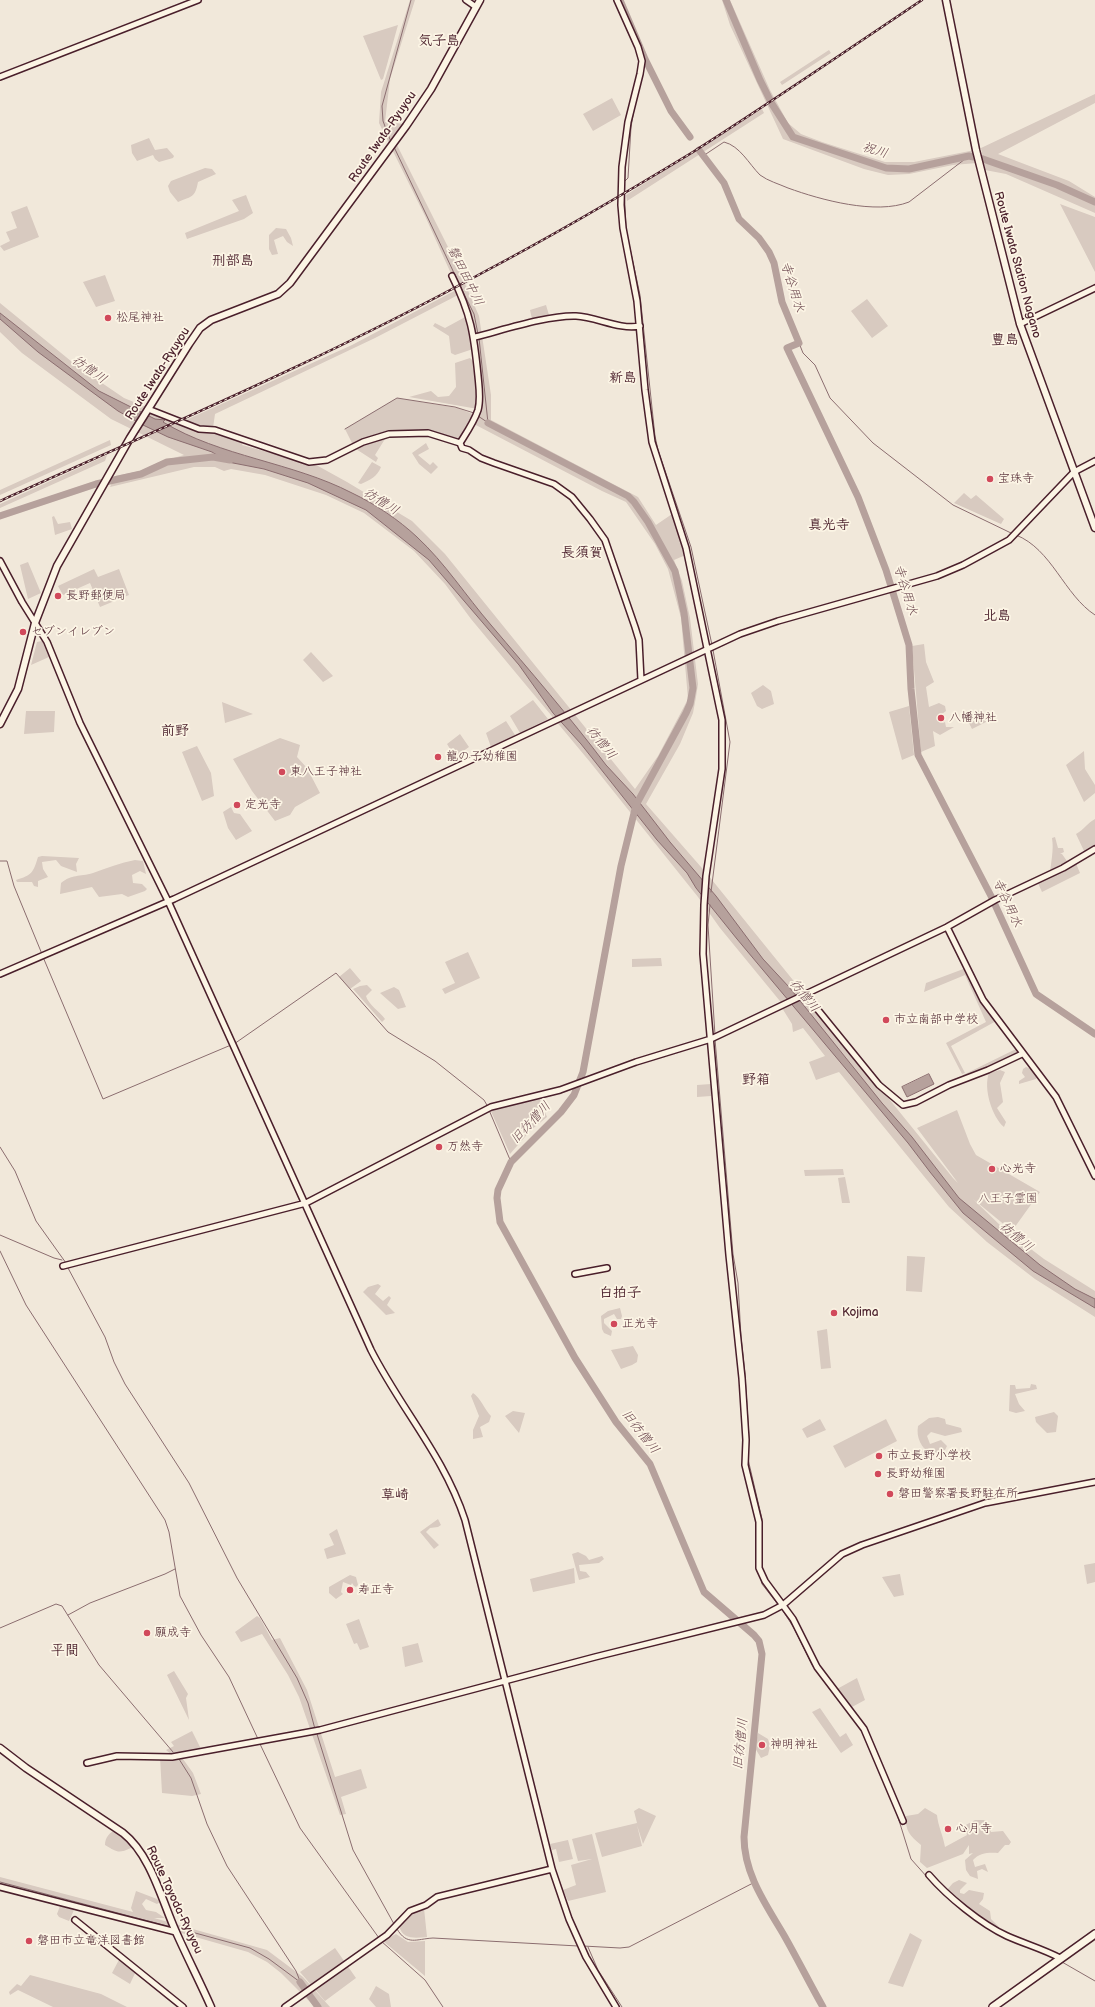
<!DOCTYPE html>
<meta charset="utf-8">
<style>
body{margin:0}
canvas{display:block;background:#f1e8da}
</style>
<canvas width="1095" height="2007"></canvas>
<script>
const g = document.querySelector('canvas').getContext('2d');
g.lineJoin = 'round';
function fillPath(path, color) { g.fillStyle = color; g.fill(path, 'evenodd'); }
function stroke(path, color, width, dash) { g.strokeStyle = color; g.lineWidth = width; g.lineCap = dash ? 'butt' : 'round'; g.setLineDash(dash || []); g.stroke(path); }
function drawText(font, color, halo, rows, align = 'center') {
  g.font = font + ' "Balsamiq Sans","Klee One",sans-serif'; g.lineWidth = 3.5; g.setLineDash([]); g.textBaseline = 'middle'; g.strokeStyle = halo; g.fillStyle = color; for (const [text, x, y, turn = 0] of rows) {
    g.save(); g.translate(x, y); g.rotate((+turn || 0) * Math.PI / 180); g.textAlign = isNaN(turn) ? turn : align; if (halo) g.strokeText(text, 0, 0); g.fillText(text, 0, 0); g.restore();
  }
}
fillPath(new Path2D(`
 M410,0H415L390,79L385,122L404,124L395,141L456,263L479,316L491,395V420L638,497L656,525L675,512L688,554L674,560L682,581L690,618L698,684L696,697L693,713L680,744L646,804L708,875L953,1178L958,1183L917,1128L957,1110L970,1144L976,1155L1040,1192L1012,1231L973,1199L1002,1227L1044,1259L1095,1291V1317L1035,1279L987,1242L949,1207L839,1072L816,1080L809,1062L825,1056L803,1028L793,1032L792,1024L782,1008L784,1006L720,928L698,897L590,762L471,619L445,584L414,551L364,513L326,495L265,475L231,469L224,471L215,467H194L110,487L115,476L140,471L160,462L184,455L111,419L22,353L0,332V303L77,366L124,398L185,423L243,441L242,445L318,466L347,482L412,521L445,554L635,789L658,756L688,699L681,618L668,569L655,544L626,502L602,491L472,423L460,443L431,432L378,433L353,445L345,429L397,398L458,408L475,415L478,409L409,397L431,391L438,397L449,396L456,387L455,363L470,358L475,363V337L453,278L425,216L379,123L381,92Z
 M722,0H730L770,90L788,123L801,134L822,142L885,162H914L980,149L977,163L953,165L909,174L888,175L864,169L783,139L730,25Z
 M398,25L383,79L381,80L363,36Z
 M829,50L831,53L782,85L780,82Z
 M1095,94V103L998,154L1069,181L1095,197V213L1006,174L985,170L981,148Z
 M612,98L621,115L593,131L583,114Z
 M762,109L764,113L627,201L626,195Z
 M149,138L155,150L167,148L174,156L173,158L159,162L155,159L153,155L137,161L132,153L131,145Z
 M205,168L212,169L216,174L198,182C195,198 192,196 178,202L170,192L168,186L171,181Z
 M246,195L253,213L244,219L187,239L185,233L239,211L232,200Z
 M1060,204L1095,217V272Z
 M27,206L39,237L4,251L0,246L10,241L6,232L17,228L11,212Z
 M276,228L286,229L291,238L293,246L287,242L283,236L274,240L278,254L272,255L269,249V235Z
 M105,275L115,301L96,307L83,282Z
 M456,290L458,295L375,338L215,414L213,428L194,424L186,420L352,345Z
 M867,299L888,326L872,338L851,311Z
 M546,305L549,315L532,319L530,310Z
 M467,316L473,349L455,355L451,353L449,336L433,326L435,323L445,328Z
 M385,439L375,455L378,458L376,462L356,449L372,440Z
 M110,440L111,445L0,495V490Z
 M426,443L429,449L418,455L430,465L433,462L438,467L431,474L419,464L412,453Z
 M107,455L105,461L0,508V504Z
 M372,462L381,467C377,477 370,480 361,484L358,483Z
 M964,493L971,499L976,495L1004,519L1001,524L954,503Z
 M54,516L58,524L70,522L72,529L55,535L52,517Z
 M28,562L41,593L28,599L20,565Z
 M94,569L98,577L119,569L129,595L100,607L90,583L63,595L58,586Z
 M42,641L49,657L31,665L37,642Z
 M924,644L926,662L934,682L926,687L929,707L939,703L945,706L946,711L938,717L939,720L943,723L945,722L946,727H954L940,735L933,731L935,746L921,752L912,646Z
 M311,652L333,676L323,682L303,660Z
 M763,685L771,691L774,704L762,709L757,706L751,693Z
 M533,700L548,719L520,733L510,716Z
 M222,702L253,714L225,723Z
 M909,706L914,755L902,760L889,712Z
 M980,710L986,722L972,729L966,717Z
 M26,711H55L54,732L24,734Z
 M506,721L515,735L491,747L486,733Z
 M460,734L469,747L455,757L447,744Z
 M280,738L300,745L297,757L307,768L320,793L295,807L290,815L275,821L252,791L233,759Z
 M197,746L211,773L214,796L202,801L182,752Z
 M1084,751L1085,769L1095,785V793L1084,802L1066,765Z
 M231,807L234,813L240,814L252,831L236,840L228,828L223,812Z
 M1095,819V848L1085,853L1076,834C1084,830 1087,823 1095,819Z
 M1055,837L1058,848H1063L1064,852L1060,854H1062L1069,864L1075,861L1080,873L1042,892L1037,881L1050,874C1051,861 1054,850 1052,838Z
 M42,856L79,858L76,864L77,872L61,866L56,860L42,862L43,869L48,877L38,881V887L34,886L32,882H17L16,880C32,875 33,873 38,857Z
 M135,860L143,861L146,874L140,871L132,875L133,883L142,884L147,889L145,891L128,897L122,894L99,897L92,887L60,894L61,883C72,874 79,877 93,873C107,868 120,863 135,860Z
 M468,952L480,978L445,994L442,989L455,983L445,962Z
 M661,958L662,966L632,967V959Z
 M350,968L361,981L350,989L339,977Z
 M966,968L983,1000L998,1020L951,1046L965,1073L962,1074L946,1043L986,1022L965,975L924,992L926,983Z
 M367,985L372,990L366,996C368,1004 380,1012 385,1019L382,1022L353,989L360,986Z
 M394,987L399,990L406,1007L398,1009L380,993Z
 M1018,1048L1022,1054L964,1078L963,1075Z
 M1026,1067L1031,1069L1037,1076L1036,1079L1019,1084V1081L1025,1077L1022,1073L1023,1069Z
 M1000,1070L1005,1072L1000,1083L1003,1102L997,1108L1006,1122L1004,1127C992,1117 983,1088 989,1073Z
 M711,1084V1096L697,1097V1085Z
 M539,1097L547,1117L531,1130L510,1154L490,1109Z
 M843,1169L844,1175L805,1176L804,1170Z
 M845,1177L850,1203H842L838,1178Z
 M907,1256L925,1257L922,1292L906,1291Z
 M378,1284L381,1286L375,1294L383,1301L389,1296L391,1298L387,1305L395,1313L386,1315L363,1292L368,1287Z
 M620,1308L622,1316L621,1319H617L614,1314L604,1319V1323L612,1331L611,1336L604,1333L602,1329L601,1316L608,1311Z
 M827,1329L831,1368L821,1369L817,1331Z
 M633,1346L638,1355L637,1362L632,1365L621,1369L611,1350Z
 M1031,1384L1036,1385L1037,1389L1015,1394L1019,1404L1025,1411L1016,1413L1009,1411L1010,1385H1015L1016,1389L1030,1388Z
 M473,1393C480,1397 485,1410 491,1416L489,1422L480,1427L483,1437L473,1439V1430L479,1416L471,1396Z
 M513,1411L525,1413L519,1433L505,1416Z
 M1054,1412L1058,1416L1056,1432L1047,1433L1036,1422L1035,1417Z
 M938,1417L945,1419L946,1424L961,1428L962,1432L945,1436L931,1432L927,1436L930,1444L941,1440L947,1446L945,1450L931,1455C921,1447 916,1438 918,1426L929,1418Z
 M820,1419L826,1430L807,1438L802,1429Z
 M886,1419L897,1441L845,1468L833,1446Z
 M438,1519L441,1525L438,1527L430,1528L426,1532L439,1545L434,1549L420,1532Z
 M337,1529L346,1554L327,1559L324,1549L334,1545L329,1534Z
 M578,1552L586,1556L589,1560L602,1556L604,1559L599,1563L579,1565L580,1571L586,1572L590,1577L579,1580L572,1554Z
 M1095,1563V1582L1087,1584L1084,1565Z
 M574,1568L575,1583L533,1592L530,1579Z
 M900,1574L904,1595L894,1597L882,1577Z
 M350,1575L356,1577L358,1585L356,1587L354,1586L352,1583L351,1585L343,1582L341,1592L343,1594L336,1599L329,1593V1587Z
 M257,1616L260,1618L272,1640L280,1638L307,1690L335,1777L361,1769L367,1788L341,1797L346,1814L340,1815L299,1697L288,1675L262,1634L241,1642L235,1632Z
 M359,1619L369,1647L360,1650L357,1643L354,1644L346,1624Z
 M418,1643L423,1662L405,1667L402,1647Z
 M174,1671L188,1694L186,1698L189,1720L167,1675Z
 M857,1678L865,1700L852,1707L837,1689Z
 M820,1708L840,1737L846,1733L853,1745L841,1753L812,1712Z
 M192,1731L202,1751L181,1754L178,1752L193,1773L201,1794L192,1796L162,1793L160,1757L173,1756L166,1750L174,1746L171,1742Z
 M758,1733L768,1739L770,1746L768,1755L761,1758L755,1748Z
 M639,1808L656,1816L643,1844L637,1825L642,1846L602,1857L595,1833L637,1823L634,1811Z
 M925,1808L937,1815C938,1826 943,1835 945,1847L967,1835L964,1826L975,1820H986L991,1832L1003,1831L1011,1842L1009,1845H1005L998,1853C989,1852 979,1853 973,1860L975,1867L985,1864L988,1872L982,1869L977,1871L978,1879L970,1876L966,1870L965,1860L973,1853L969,1854V1845L963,1854L927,1868L920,1862L921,1845C910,1836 905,1831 906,1816L918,1814Z
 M117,1829L131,1844V1848C118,1854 117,1852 105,1845C105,1837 110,1832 117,1829Z
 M592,1834L606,1892L568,1901L563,1890L576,1885L571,1865L592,1859L578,1861L572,1839Z
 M568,1840L573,1859L559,1862L556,1849L552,1850L550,1844Z
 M0,1877L133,1912L131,1908L136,1891L157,1899L160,1902L157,1904L146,1899L142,1904L146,1910L156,1912L165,1918H154L267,1950L303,1977L330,2007H315L281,1973L267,1962L248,1952L164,1928L0,1887Z
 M959,1880L967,1883L960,1890V1893L964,1894L969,1890L984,1893L983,1899L979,1904L990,1911L991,1919L999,1927L981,1919L946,1891L953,1883Z
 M60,1906L74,1910L69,1921L59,1917L57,1914Z
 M424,1908L427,1937C415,1938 403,1940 399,1926L413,1912Z
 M910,1933L922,1940L903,1987L888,1983Z
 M396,1934L408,1942L425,1941V1976L383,1941Z
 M335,1948L356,1978L325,2001L300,1972Z
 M121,1956L137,1969L130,1984L112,1973Z
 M30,1975L101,1994L127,2007H53L18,1990L10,1995L9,1992L17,1984L21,1986Z
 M376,1986L389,1994L391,2007H376L369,1999Z`), '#d8cac0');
const water = new Path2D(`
 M0,313L99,391L155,419L165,420L163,422C221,457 292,462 352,493C375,504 399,520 417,537C445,563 466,596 491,625C530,671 570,717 606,765L633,794L670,842L716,896L763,959L789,987L882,1103L912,1137L959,1198L1040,1265L1075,1289L1095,1299V1308L1033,1271L963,1213L930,1172L908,1143L737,939L696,888L687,873L657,840L581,744L553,713L519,665L429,560L366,510L308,483L264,469L228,462L212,452L168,437L143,425L118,411L88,389L38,352L0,319Z
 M929,1074L934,1084L907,1097L902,1087Z`);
fillPath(water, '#b6a19c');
stroke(water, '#8b6d6f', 1);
stroke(new Path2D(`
 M637,95L645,59
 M636,98L631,127L628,178L624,182L626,230L640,295L655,436L658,450L691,547L712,645
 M391,142L383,121L382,106L411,0
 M394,147L465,296L474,314L478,334
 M703,156L724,142C740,146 749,164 760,175C768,181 779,184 788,188C821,200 876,215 909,202L969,156
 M479,338L488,423
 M799,343L803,353L815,365L830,398L873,443L953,505L1011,533
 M478,416L487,422
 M345,429L397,398L455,407L474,413
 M1016,535C1052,549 1064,595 1095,615
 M0,861H7L14,886L42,954
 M711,892L730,742L713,650
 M710,905L708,925L715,1035
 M43,957L103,1099L231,1045
 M715,1039L733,1254L738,1283L741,1337L745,1374L749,1437L748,1459L762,1519L761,1552
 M234,1044L336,973L388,1032L435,1061L484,1100L488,1107
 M489,1110L511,1162
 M0,1147L15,1171L36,1221L66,1263
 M0,1235L54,1258L62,1260
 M0,1251L26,1305L165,1520L169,1532L180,1596L201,1635L229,1677L258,1739
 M68,1268L105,1337L114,1362L125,1384L189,1483L237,1578L297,1678L308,1703L315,1729
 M760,1575L762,1584L779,1606
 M781,1608L794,1628L812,1665L848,1712
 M68,1615L90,1603L165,1574L175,1569
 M0,1628L56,1604L62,1606L99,1665L173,1752
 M859,1726L866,1739
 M317,1734L353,1850L394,1924
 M260,1744L300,1828L379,1938
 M179,1759L191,1778L207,1824L227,1866L296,1971L300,1981
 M897,1814L911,1859L927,1877
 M0,1882L171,1927
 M935,1885L945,1895
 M177,1928L250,1948L269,1959L300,1982
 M397,1929C407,1946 416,1939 433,1938L578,1946
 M381,1941L425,1980L443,2007
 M583,1946L620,1948L629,1947L755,1882
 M588,1947L598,1970L622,2007
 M1062,1962L1095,1981`), '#8b6d6f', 1);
stroke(new Path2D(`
 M620,0L645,59L671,111L690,137
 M726,0L760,80L772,104L793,137L886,168L909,169L969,156L983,159L1057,185L1095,202
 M699,150L724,183L739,219L759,238L769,252L774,263L782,302L799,343L787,348L858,497L886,570L909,645L911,689L918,755L991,896L1036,994L1095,1034
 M488,423L628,496L634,502L648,522L675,571L684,613L693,688L690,704L686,713L636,805L621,866L583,1072L574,1095L561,1112L511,1162L498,1190L497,1198L500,1222L575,1358L616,1422L650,1464L704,1592L754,1635L759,1641L762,1654L744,1837C744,1875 767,1906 785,1937C798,1960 810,1984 823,2007
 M0,516L96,484L141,474L167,462L213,457L230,460
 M300,1982L318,2007`), '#b6a19c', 7);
const tertiary = new Path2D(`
 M466,0L476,7
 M617,0L638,47L642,61L640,74L628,122L622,167L621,205L623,228L637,301L645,390L652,442L686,548L722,720V769L706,876L704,905L703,954L729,1255L742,1378L746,1440L745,1465L759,1522V1568L765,1581L793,1619L817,1667L864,1729L903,1821
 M0,77L198,0
 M452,276C471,314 474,335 478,376C479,387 481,399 478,410C474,422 467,432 460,443
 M1020,324L1095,288
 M475,337C503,330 548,315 576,316C597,317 619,330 640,326
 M148,409L199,429L215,430L309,462L327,460L363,442L389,434L428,433L460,443L462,448L469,450L481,458L494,463L554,484L572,497L590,519L605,540L635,627L639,640L641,680
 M0,561L22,602L47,642L80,723L168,901L371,1350C401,1409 444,1456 465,1520L552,1869L569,1919L586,1957L616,2007
 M947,927L983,1000L1056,1097L1095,1176
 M0,974L174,899L740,634L778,621L937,576L963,565L1009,540L1074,472L1095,461
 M805,994L879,1085L903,1105L916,1102L949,1085L988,1070L1022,1054
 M63,1266L306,1203L491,1107L560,1090L636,1062L711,1039L947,927L995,900L1063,868L1095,849
 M575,1274L607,1268
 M87,1763L117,1756L172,1757L320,1730L595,1657L764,1615L783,1605L842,1554L862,1545L985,1503L1095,1482
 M929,1875C947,1896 981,1924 1007,1936C1025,1944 1043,1949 1060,1958
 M0,1887L176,1932
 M75,1920L183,2007
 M285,2007L387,1935L410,1911L426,1905L437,1897L552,1869`);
const secondary = new Path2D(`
 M946,0L976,150L1020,324L1095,528
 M0,724L18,689L35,623L57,566L130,438L189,344L200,328L211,320L278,294L290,283L406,126L431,89L480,0
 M0,1748L26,1768L123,1833C151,1855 162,1901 176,1932C187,1957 200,1982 211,2007`);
const trunk = new Path2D(`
 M993,2007L1095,1934`);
stroke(tertiary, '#4a1f2b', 8);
stroke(secondary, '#4a1f2b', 9);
stroke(trunk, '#4a1f2b', 10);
stroke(tertiary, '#fcf5e5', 5);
stroke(secondary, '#fcf5e5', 6);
stroke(trunk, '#fcf5e5', 7);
const rail = new Path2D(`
 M0,501C162,428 326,358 482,273C554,235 624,194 693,152C770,103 846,51 922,0`);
stroke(rail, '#4a1f2b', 2.5);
stroke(rail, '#fcf5e5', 1, [3]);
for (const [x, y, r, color] of [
 [108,318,4,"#d1495b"],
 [990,479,4,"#d1495b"],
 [58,596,4,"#d1495b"],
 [23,632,4,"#d1495b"],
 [941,718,4,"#d1495b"],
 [438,757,4,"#d1495b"],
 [282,772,4,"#d1495b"],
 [237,805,4,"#d1495b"],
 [886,1020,4,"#d1495b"],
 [439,1147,4,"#d1495b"],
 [992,1169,4,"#d1495b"],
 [834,1313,4,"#d1495b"],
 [614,1324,4,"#d1495b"],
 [879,1456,4,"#d1495b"],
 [878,1474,4,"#d1495b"],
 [890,1494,4,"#d1495b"],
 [350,1590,4,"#d1495b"],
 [147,1633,4,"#d1495b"],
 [762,1745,4,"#d1495b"],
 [948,1829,4,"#d1495b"],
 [29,1941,4,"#d1495b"]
]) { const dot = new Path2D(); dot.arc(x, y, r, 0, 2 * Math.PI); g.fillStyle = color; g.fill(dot); stroke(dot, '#fcf5e5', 1.5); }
drawText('12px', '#4a1f2b', '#fcf5e5', [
 ["Route Iwata-Ryuyou",383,137,-55],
 ["Route Iwata Station Nagano",1017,265,75],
 ["Route Iwata-Ryuyou",158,374,-57],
 ["Route Toyoda-Ryuyou",174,1900,65]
]);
drawText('12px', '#4a1f2b', '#fcf5e5', [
 ["松尾神社",116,318],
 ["宝珠寺",998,479],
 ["長野郵便局",66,596],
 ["セブンイレブン",31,632],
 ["八幡神社",949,718],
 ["龍の子幼稚園",446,757],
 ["東八王子神社",290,772],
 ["定光寺",245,805],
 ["市立南部中学校",894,1020],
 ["万然寺",447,1147],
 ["心光寺",1000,1169],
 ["Kojima",842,1313],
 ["正光寺",622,1324],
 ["市立長野小学校",887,1456],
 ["長野幼稚園",886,1474],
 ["磐田警察署長野駐在所",898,1494],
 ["寿正寺",358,1590],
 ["願成寺",155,1633],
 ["神明神社",770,1745],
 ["心月寺",956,1829],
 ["磐田市立竜洋図書館",37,1941]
], 'left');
drawText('12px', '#6e4a50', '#fcf5e5', [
 ["八王子霊園",1008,1199]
]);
drawText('italic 13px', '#704c53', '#fcf5e5', [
 ["祝川",875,151,17],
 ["磐田田中川",465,276,64],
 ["寺谷用水",792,287,73],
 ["彷僧川",89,370,35],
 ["彷僧川",381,502,32],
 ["寺谷用水",905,590,73],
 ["彷僧川",601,743,51],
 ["寺谷用水",1007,903,65],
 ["彷僧川",804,996,51],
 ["旧彷僧川",531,1123,-47],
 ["彷僧川",1016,1237,40],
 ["旧彷僧川",640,1432,52],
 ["旧彷僧川",741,1744,-84]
]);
drawText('bold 14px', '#4a1f2b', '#fcf5e5', [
 ["気子島",439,41],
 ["刑部島",233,261],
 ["豊島",1005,340],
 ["新島",623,378],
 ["真光寺",829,525],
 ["長須賀",582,553],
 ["北島",997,616],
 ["前野",175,731],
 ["野箱",756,1080],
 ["白拍子",620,1293],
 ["草崎",395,1495],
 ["平間",65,1651]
]);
</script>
